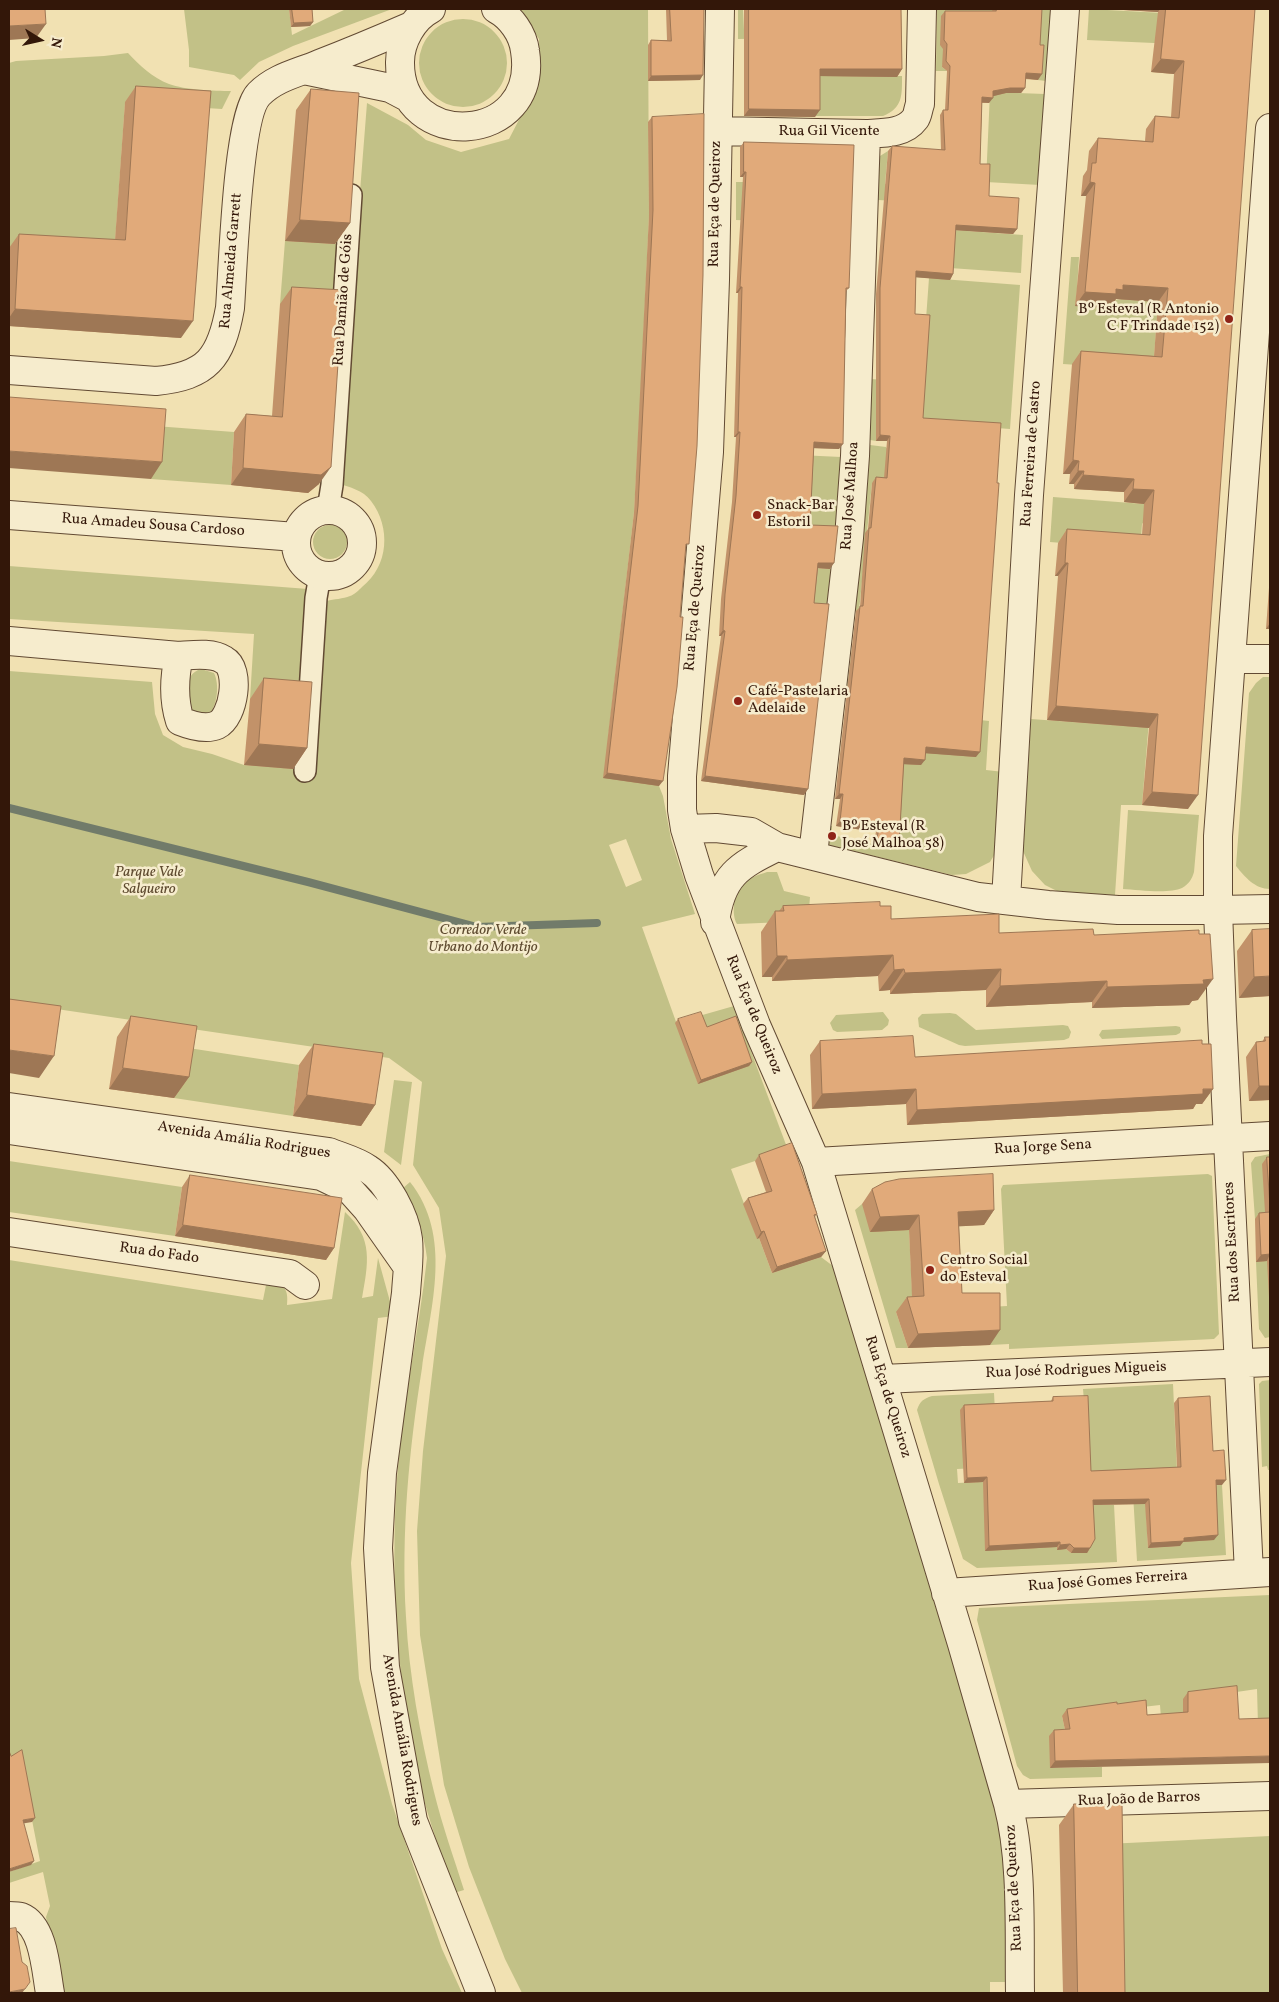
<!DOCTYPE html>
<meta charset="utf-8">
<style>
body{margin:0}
#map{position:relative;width:1279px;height:2002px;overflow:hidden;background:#f1e1b2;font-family:Vollkorn,serif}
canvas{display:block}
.frame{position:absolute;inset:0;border:10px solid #331709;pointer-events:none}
.north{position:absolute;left:15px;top:15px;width:50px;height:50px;-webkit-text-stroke:4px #f6eccd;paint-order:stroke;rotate:100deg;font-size:14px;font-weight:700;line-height:20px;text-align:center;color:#331709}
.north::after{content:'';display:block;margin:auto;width:18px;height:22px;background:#331709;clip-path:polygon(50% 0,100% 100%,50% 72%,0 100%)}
</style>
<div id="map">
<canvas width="1279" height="2002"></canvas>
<div class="frame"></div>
<div class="north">N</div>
</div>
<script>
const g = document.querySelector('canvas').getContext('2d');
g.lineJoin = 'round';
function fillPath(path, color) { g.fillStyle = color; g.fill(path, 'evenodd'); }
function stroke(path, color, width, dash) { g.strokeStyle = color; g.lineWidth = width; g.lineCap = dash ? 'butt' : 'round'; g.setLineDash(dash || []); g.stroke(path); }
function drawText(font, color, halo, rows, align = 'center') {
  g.font = font + ' Vollkorn,serif'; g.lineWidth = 5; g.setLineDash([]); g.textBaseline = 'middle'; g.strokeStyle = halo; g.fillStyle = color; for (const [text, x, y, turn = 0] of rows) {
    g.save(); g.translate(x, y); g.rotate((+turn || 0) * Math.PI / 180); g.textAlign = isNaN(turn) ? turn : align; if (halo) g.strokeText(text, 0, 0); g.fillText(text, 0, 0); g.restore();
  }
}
fillPath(new Path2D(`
 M184,9H289L292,35L346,9H392L293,46L259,62L240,80L234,75L189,67V50Z
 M518,9H648L649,216L640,406L634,512L608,739L659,786L663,796L671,839L695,914L642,927L698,1083L749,1065L704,1031L699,1016L734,1006L788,1150L731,1169L757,1238H759L772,1273L821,1257L833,1266L1003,1818L1009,1982H990V1993H522L505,1959L469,1867L444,1785L420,1635L417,1531L423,1451L446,1256L439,1208L413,1165L422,1082L389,1058L9,1002V671L152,682L155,714L163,735L183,747L212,754L244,765L297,769L313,779L327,601C334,599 343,599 350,596C354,595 359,590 362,587C389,566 391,527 371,501C363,490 349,487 337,483L367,103L408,125L426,140L461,152L509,139L538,83L539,39ZM626,839L642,880L626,887L609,845Z
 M738,9H743L744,30H789L799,38L738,39Z
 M937,9H1002L946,53L942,67L947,71H936Z
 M1017,9H1051L1046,81L1038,80L1040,51Z
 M1089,9L1163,13L1176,44L1087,40Z
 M419 63a44 44 0 1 1 88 0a44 44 0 1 1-88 0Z
 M128,53C139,65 153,78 169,84C185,90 214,91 231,91L222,109L125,103L114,256L9,250V63L16,61L104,56Z
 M805,76H902C902,95 903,108 883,116H815Z
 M990,92L1045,94L1040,185L986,182Z
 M888,151L885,184L933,203L878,200L879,159L880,156Z
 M736,182H743L794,222L736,220Z
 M953,230L1023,235L1021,273L950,268Z
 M285,241L337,244L333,308L280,304Z
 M1071,257H1079L1076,305C1105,303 1130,298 1159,290L1153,370L1063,364Z
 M929,278L1020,285L1010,429L943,424L877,406L876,441L870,440L871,379L912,382L925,333Z
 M155,426L234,432L231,485L151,479Z
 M870,445L886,447L903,475L872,483L859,611H855Z
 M799,455L841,457L835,531L792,529Z
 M1166,494L1142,524L1138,582L1113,547L1050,542L1053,497L1144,504Z
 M313 542a17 17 0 1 1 34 0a17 17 0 1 1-34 0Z
 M9,566L308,589L303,704L250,699L254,634L9,619Z
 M797,567L832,569L828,610L810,608Z
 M852,649L980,720L989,721L986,770L1004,772L999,847L990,862L966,874L952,875L825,844L829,826H832V835L896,849L894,691L847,686Z
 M201,669L214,673C220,685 217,707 208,716H194L187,707C188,691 184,674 201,669Z
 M1263,677H1270V889C1255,889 1245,877 1236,866L1249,693L1256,683Z
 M1150,708L1142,805H1121L1115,895L1061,893L1045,885L1032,871L1023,851L1031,719L1126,726Z
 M1128,810L1199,815L1194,872C1192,879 1189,884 1182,888C1170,894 1138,890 1123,889Z
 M767,872H777L784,891L810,897L808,921L737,924C731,914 734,894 741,885C748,878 758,875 767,872Z
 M883,1012L889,1020L888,1025L882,1030L837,1032L833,1030L830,1023L836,1015Z
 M950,1013L956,1014L976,1030L1063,1025L1068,1026L1071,1032L1069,1038L1064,1040L965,1046L959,1045L919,1027L918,1018L922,1014Z
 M1176,1026L1180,1027L1181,1030L1180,1033L1176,1035L1102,1039L1099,1035L1102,1030Z
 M182,1047L299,1065L293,1116L174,1098Z
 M394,1080L412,1082L401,1165L384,1152Z
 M1270,1154L1265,1219H1255L1251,1163L1255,1157Z
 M9,1161L182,1187L175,1236L9,1212Z
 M1208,1174L1212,1176L1219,1334L1214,1339L1009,1349V1344L990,1345L989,1307L1007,1306L1001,1189L1003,1185Z
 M410,1182C453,1236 431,1306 422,1368C409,1450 401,1533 406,1617C409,1675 420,1735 434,1792C442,1825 454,1858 464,1890L454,1893C442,1857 429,1821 420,1785C397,1685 390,1581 397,1479C402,1405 419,1332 427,1258C424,1232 415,1212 402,1189Z
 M862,1204L909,1230L913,1311L896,1312L908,1348H896L855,1210Z
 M345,1212C374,1238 368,1264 362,1298L373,1296L378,1258L394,1316L378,1318L351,1563L359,1679L392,1804L442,1949L462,1993H60L46,1917L50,1906L43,1872L9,1883V1872L40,1861L24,1779L9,1759V1260L263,1300L267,1280C283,1283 289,1288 287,1305L332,1299Z
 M1270,1260V1337L1265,1338L1259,1329L1256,1262Z
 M1270,1380V1470H1268L1267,1466L1262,1467L1259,1384L1262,1381Z
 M1173,1384L1177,1472L1087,1476L1066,1549L1071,1553H1087L1090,1505H1114L1117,1562L977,1568L963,1559L939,1484L917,1410C920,1401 923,1399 932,1396L994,1393L998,1467L957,1469L958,1483L998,1481L1084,1401L1083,1389Z
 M1222,1485L1226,1555L1137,1561L1133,1494L1145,1492L1148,1548L1180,1546L1178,1486Z
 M1270,1595V1725H1258L1257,1689L1209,1696L1183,1717L1162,1731L1160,1705L1062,1716L1065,1730L1050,1768L1102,1767V1777L1030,1779L1023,1775L1017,1766L977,1620L979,1608Z
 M1270,1836V1993H1110L1107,1844Z`), '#c2c187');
stroke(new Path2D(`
 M9,808L308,882L477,927L597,923`), '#717b6a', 8);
const pedestrian = new Path2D(`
 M328,510L332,485L351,195
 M305,771L316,598L320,575`);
const minor = new Path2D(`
 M431,9C413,18 400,42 400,62C399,153 540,146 525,51C523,34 511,17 496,9
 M720,9L715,280L709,452L682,776V810L685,829L699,875L756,1025L816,1162L962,1644L1008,1804C1023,1861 1019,1933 1020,1993
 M304,70L390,88L409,98
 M718,131L866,134C882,133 904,134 915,119C918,115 918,109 920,104L922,9
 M9,370L156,381C207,376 221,358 230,308C233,270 237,116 259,94C276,77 298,73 319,64C350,52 381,39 411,26
 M296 543a33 33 0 1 1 66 0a33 33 0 1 1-66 0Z
 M9,515L296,537
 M9,641L179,656C193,655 212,652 224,660C241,669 234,717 217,725C206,730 190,725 180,721C173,699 174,678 179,656
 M1231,659H1270
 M685,829L716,828L751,832L777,847L978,897L1048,905L1118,910H1218L1270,909
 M813,855L849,538L855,456L866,134
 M1006,900L1029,495L1065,9
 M715,922C721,876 738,866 777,847
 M9,1107L329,1152C341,1157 357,1161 368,1169C387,1181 405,1216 408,1239C410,1256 407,1275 406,1293L382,1473L378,1548L385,1667L413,1821L481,1993
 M9,1130L321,1176L350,1190L367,1209L407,1266
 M816,1162L1270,1136
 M9,1232L290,1274L305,1285
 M882,1379L1270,1362
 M1249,1573L1222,1017L1218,910V836L1270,128
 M946,1593L1270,1572
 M1008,1804L1270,1796
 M9,1916C12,1916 18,1916 21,1917C44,1926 46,1972 50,1993`);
stroke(pedestrian, '#624a33', 24);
stroke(minor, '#624a33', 30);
stroke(pedestrian, '#f6eccd', 21);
stroke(minor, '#f6eccd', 28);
fillPath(new Path2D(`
 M289,9H312L313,22L310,26L291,27Z
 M666,9H704L700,80L648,81V45L651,40H667Z
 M744,9H901L902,69L897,77L820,76L815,117L744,116Z
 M993,9H1042L1038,80L1025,79V88L1021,93H1006L993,96L989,103H982L980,164L989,196L1017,229L1013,234L955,230L953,274L950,280L916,277L915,314L923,418L976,757L925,753L921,765L904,764L899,844L896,849L873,844L876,832L836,826L840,799H835L856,611L860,607L865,533L868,529L872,483L876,477L884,478L887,441H876V294L888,151L892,146L941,150L940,115L943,110H945L947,71L942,67L943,49L940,45L941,16L945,11H992Z
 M1106,9H1255L1188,809L1142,805L1149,728L1047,720L1058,576H1055L1058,543L1067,529L1142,535L1144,504L1124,502V492L1074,489V484H1069L1070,474H1063L1072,364L1081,351L1154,356L1158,302L1116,299L1113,303H1109L1106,308L1075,306L1086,196H1081L1083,176L1087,170L1089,151L1098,138L1145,141L1146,129L1155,116L1171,117L1174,74L1151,72L1158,12Z
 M136,86L181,338L9,326V248L19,234L115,240L125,102Z
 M311,89L350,223L335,244L285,241L296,110Z
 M652,117L686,548L659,786L603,778L634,512L649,215L648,122Z
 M744,142L849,288L845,292L839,449L814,448L810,525L830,569L818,568L814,603L804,795L701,781L721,636H719L721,599L732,502L736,437H734L738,293H736L743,177H740V147Z
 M292,287L319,484L308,493L231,485L234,432L246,414L272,416L280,304Z
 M1270,574V629H1266Z
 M264,678L307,748L293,769L244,765L250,699Z
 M783,906H880L891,919L999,933L1094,935L1198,1000L1192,1001L1189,1005L1092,1008V1002L986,1007V990L890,994V990L879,991L878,976L772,981V977H762L761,932L775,911H779Z
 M1252,930L1270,996L1239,998L1237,951Z
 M131,1016L189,1077L174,1098L109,1089L117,1037Z
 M678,1019L707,1027L752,1062L749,1066L698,1084L675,1023Z
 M1265,1037H1270V1100L1249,1101L1246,1057L1256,1042H1262Z
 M820,1041L915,1057L1202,1044L1213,1089L1202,1104H1196L1193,1109L907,1125L906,1104L812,1109L810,1055Z
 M314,1044L375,1105L361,1126L293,1116L299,1065Z
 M759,1155L817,1214L815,1217L826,1251L821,1257L772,1273L759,1238L757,1239L743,1204L748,1198L766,1192L755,1161Z
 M1267,1157H1270V1315L1267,1261L1256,1262L1255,1219L1259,1213L1265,1212L1262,1164Z
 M190,1175L334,1248L326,1260L175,1236L182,1187Z
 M872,1189L994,1210L984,1225L959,1226L962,1293L990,1345L908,1348L896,1312L907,1297H912L909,1230L870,1232L862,1204Z
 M1053,1397L1091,1471L1177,1467L1174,1403L1178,1398L1213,1451L1222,1485H1216L1214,1540L1183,1542L1180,1546L1148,1548L1145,1504L1093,1505L1090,1548L1087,1553H1071L1066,1549L1057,1550V1547L985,1551L983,1482L964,1483L960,1410L964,1405L1051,1401Z
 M1188,1692L1239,1719L1050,1768L1049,1736L1054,1730H1065L1062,1716L1067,1709L1117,1704L1147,1715L1183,1713V1699Z
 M1074,1804L1125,1993H1063L1059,1825Z`), '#c29269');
fillPath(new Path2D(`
 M1106,9H1160L1158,12Z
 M313,22L310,26L291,27L294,23Z
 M46,24L36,38L9,40V26Z
 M1161,59L1184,61L1174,74L1151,72Z
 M820,69H902L897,77L815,76Z
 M1026,73L1042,74L1038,80L1022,78Z
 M703,75L700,80L648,81L651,76Z
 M1010,88H1025L1021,93H1006L990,97L993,91Z
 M982,97L993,98L989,103L978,102Z
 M749,109L820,110L815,117L744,116Z
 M744,172H746L743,177H740Z
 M1090,182L1095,183L1086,196H1081Z
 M300,220L350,223L335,244L285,241Z
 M956,225L1017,229L1013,234L952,230Z
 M916,271L953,274L950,280L912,277Z
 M1123,285L1168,288L1158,302L1116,299L1113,303H1109L1106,308L1075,306L1085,292L1116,289Z
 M740,287H742L738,293H736Z
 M15,309L193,321L181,338L9,326V318Z
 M738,432H740L736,437H734Z
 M880,435L890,436L887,441H876Z
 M814,442L843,444L839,449L810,448Z
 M9,451L162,462L151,479L9,468Z
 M1073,460L1079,461L1070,474H1063Z
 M331,467L319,484L308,493L231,485L243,468Z
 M1078,471H1084L1074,484H1069Z
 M1083,475L1134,479L1124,492L1074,489Z
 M1133,489L1154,490L1144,504L1124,502Z
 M818,563H834L830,569L815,568Z
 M1065,563H1068L1058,576H1055Z
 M1270,623V629H1266Z
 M723,630L725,631L721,636H719Z
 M1056,706L1158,714L1149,728L1047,720Z
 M259,744L307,748L293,769L244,765Z
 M926,747L980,752L976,757L922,753Z
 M904,758L925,760L921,765L900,764Z
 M607,773L663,781L659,786L603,778Z
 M705,776L808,789L804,795L701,781Z
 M1152,792L1198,795L1188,809L1142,805Z
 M839,794H843L840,799H835Z
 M840,821L879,827L876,832L836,826Z
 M877,839L899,844L896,849L873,844Z
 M893,955L878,976L772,981L787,960Z
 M777,956H787L772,977H762Z
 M904,969L890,990L879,991L894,970Z
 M1001,969L986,990L890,994L905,973Z
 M1270,976V996L1239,998L1254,977Z
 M1213,979L1198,1000L1192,1001L1189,1005L1092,1008L1107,987Z
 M1107,981L1092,1002L986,1007L1000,986Z
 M9,1050L54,1056L39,1078L9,1073Z
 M752,1062L749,1066L698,1084L701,1080Z
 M123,1068L189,1077L174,1098L109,1089Z
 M1259,1086H1270V1100L1249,1101Z
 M916,1089L906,1104L812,1109L822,1094Z
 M1213,1089L1202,1104H1196L1193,1109L907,1125L917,1110Z
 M307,1095L375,1105L361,1126L293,1116Z
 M994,1210L984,1225L948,1227L958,1212Z
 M919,1215L909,1230L870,1232L880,1217Z
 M183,1225L334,1248L326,1260L175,1236Z
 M764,1231L759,1238L757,1239L761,1232Z
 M826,1251L821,1257L772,1273L777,1267Z
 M1270,1254L1267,1261L1256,1262L1261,1255Z
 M1000,1330L990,1345L908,1348L918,1334Z
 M987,1477L983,1482L964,1483L967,1478Z
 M1216,1480H1226L1222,1485H1213Z
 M1149,1499L1145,1504L1090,1505L1093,1500Z
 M1218,1535L1214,1540L1183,1542L1180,1546L1148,1548L1151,1543L1184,1538Z
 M1060,1542L1057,1547L985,1551L989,1546Z
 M1070,1544L1066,1549L1057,1550L1060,1545Z
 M1074,1548H1090L1087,1553H1071Z
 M1270,1756V1763L1050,1768L1055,1761Z
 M35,1818L32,1822L20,1824L23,1820Z
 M34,1861L31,1865L9,1872V1869Z
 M25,1989L22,1993H9V1992Z`), '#9e7755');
const building = new Path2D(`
 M9,9H45L46,24L9,26Z
 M292,9H312L313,22L294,23Z
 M670,9H704L703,75L651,76V40L671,41Z
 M749,9H901L902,69H820V110L749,109Z
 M996,9H1042L1040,45H1044L1042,74L1026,73L1025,88H1010L993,91V98L982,97L980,164H990L989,196L1019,198L1017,229L956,225L953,274L916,271L915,314L930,315L923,418L1001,423L997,483H999L980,752L926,747L925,760L904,758L899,844L877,839L879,827L840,821L843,794H839L860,606H863L869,528H871L876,477L887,478L890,436L880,435V288L892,146L945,150L943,110H948L950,66L946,61L947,44L944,40L945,11H996Z
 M1166,9H1255L1198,795L1152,792L1158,714L1056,706L1068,563H1065L1067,529L1150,535L1154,490L1133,489L1134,479L1083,475L1084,471H1078L1079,461L1073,460L1081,351L1162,357L1168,288L1123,285V290L1116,289V294L1085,292L1095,183L1090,182L1092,163H1096L1098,138L1153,142L1155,116L1179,118L1184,61L1161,59Z
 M136,86L211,91L193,321L15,309L19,234L125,240Z
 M311,89L359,93L350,223L300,220Z
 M704,114L703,275L697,446L689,544H686L680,617H683L677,687L663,781L607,773L638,506L653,210L652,117Z
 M744,142L854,145L849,288H846L843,444L814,442L810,525L838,526L834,563H818L814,603L829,604L808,789L705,776L725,631L723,630L725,594L736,496L740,432H738L742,287H740L746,172H744Z
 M292,287L343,290L331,467L321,475L243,468L246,414L282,417Z
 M9,397L166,409L162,462L9,451Z
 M264,678L312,682L307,748L259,744Z
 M880,902V906H891V919L999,914V933L1093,929L1094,935L1199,930V934H1210L1213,979L1203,980L1204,984L1107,987V981L1000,986L1001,969L905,973L904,969L894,970L893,955L787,960V956H777L775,911H784L783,906Z
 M1270,929V976L1254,977L1252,930Z
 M9,999L61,1006L54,1056L9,1050Z
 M701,1012L707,1027L736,1016L752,1062L701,1080L678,1019Z
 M131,1016L197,1026L189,1077L123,1068Z
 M913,1036L915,1057L1202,1040V1044H1211L1213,1089H1203V1094L917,1110L916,1089L822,1094L820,1041Z
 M1265,1037H1270V1086H1259L1256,1042L1265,1041Z
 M314,1044L383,1053L375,1105L307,1095Z
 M792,1143L817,1214L814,1215L826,1251L777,1267L764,1231L761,1232L748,1198L772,1191L759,1155Z
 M1267,1157H1270V1254L1261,1255L1259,1213L1270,1212Z
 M993,1174L994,1210L958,1212L962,1293H1000V1330L918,1334L907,1297L924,1296L919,1215L880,1217L872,1189L885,1182L899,1179Z
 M190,1175L342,1198L334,1248L183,1225Z
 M1088,1396L1091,1471L1181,1467L1178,1398L1210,1396L1213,1451L1224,1450L1226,1480H1216L1218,1535L1184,1538V1541L1151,1543L1149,1499L1093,1500L1095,1539L1090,1548H1074L1070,1544L1060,1545V1542L989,1546L987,1477L967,1478L964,1405L1053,1401V1397Z
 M1237,1686L1239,1719L1270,1718V1756L1055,1761L1054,1730L1070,1729L1067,1709L1117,1702V1704L1146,1700L1147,1715L1188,1712V1692Z
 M22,1750L35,1818L23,1820L34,1861L9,1869V1751L11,1756Z
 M1074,1804H1122L1125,1993H1078Z
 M16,1928L22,1962L27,1966L30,1982L25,1989L9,1992V1929Z`);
fillPath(building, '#e1aa7a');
stroke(building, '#9e7755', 1);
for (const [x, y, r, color] of [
 [1229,319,5,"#8f2418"],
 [757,515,5,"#8f2418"],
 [738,701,5,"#8f2418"],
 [832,836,5,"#8f2418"],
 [930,1270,5,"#8f2418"]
]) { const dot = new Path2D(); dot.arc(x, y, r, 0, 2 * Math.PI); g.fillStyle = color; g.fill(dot); stroke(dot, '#f6eccd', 2); }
drawText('15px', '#331709', '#f6eccd', [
 ["Rua Gil Vicente",829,132],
 ["Rua Eça de Queiroz",716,204,-89],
 ["Rua Almeida Garrett",232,261,-85],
 ["Rua Damião de Góis",344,300,-86],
 ["Rua Ferreira de Castro",1032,454,-86],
 ["Rua José Malhoa",851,496,-86],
 ["Rua Amadeu Sousa Cardoso",153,526,4],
 ["Rua Eça de Queiroz",696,608,-85],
 ["Rua Eça de Queiroz",753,1015,68],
 ["Avenida Amália Rodrigues",244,1141,9],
 ["Rua Jorge Sena",1043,1148,-3],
 ["Rua dos Escritores",1233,1242,-93],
 ["Rua do Fado",159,1254,8],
 ["Rua José Rodrigues Migueis",1076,1371,-2],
 ["Rua Eça de Queiroz",887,1397,73],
 ["Rua José Gomes Ferreira",1108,1582,-4],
 ["Avenida Amália Rodrigues",401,1740,80],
 ["Rua João de Barros",1139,1800,-2],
 ["Rua Eça de Queiroz",1015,1888,-93]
]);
drawText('15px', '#331709', '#f6eccd', [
 ["Bº Esteval (R Antonio",1219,310,"right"],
 ["C F Trindade 152)",1219,327,"right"],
 ["Snack-Bar",767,506],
 ["Estoril",767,523],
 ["Café-Pastelaria",748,692],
 ["Adelaide",748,709],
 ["Bº Esteval (R",842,827],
 ["José Malhoa 58)",842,844],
 ["Centro Social",940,1261],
 ["do Esteval",940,1278]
], 'left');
drawText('italic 15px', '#5e4a2f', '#f6eccd', [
 ["Parque Vale",149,873],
 ["Salgueiro",149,890],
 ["Corredor Verde",483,931],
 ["Urbano do Montijo",483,948]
]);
</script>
